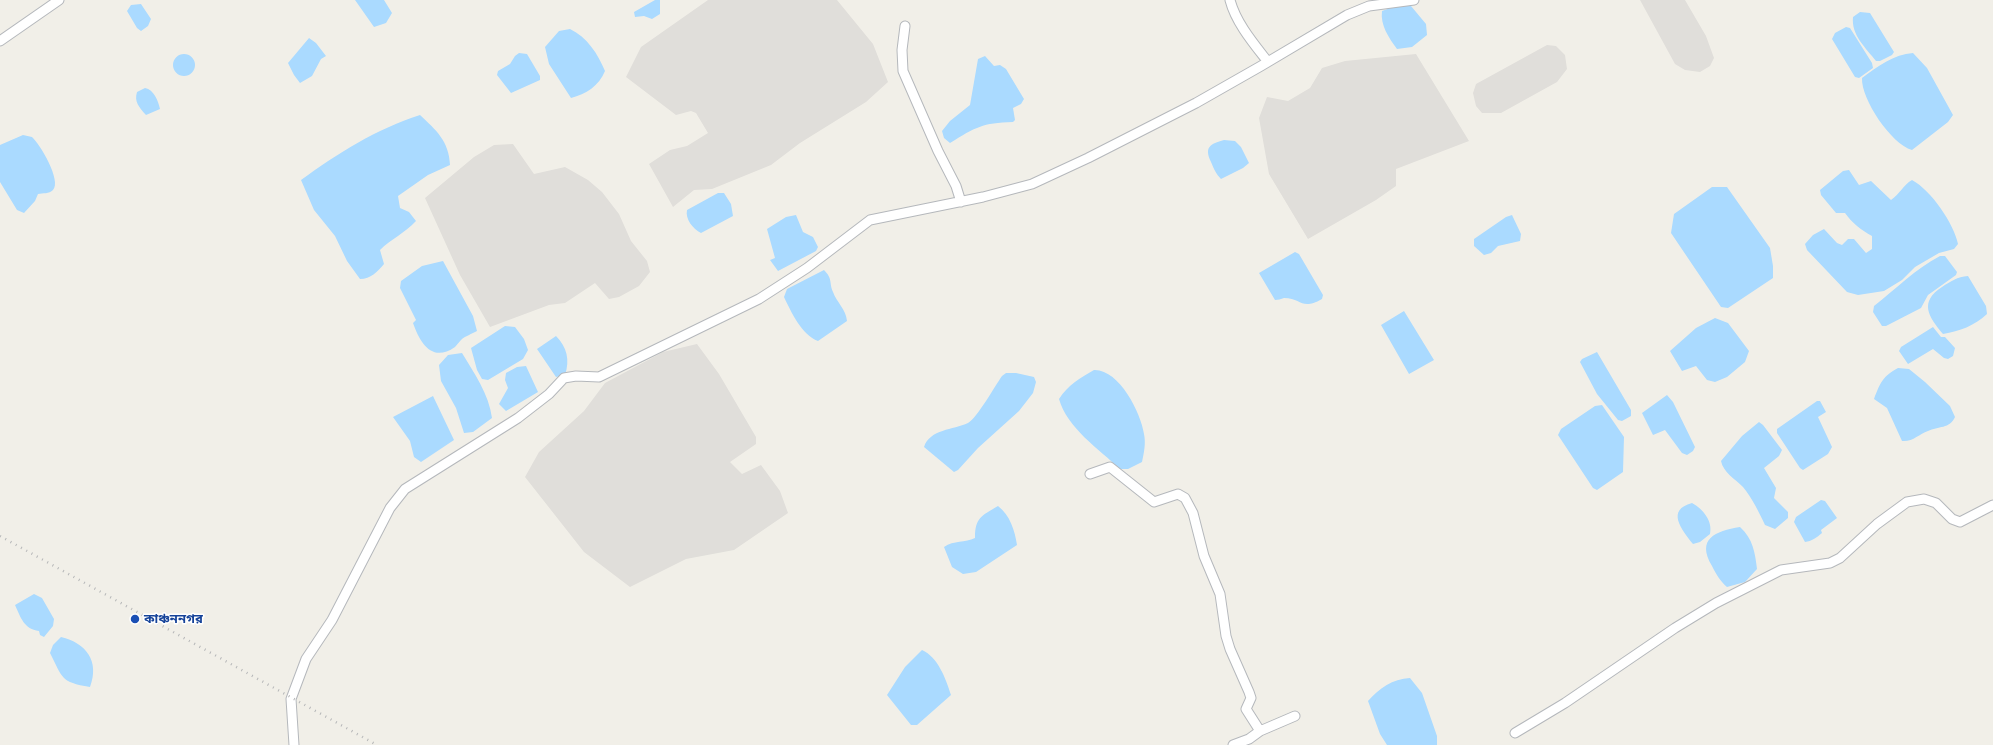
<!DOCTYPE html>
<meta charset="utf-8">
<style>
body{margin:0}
canvas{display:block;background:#f1efe8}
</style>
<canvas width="1993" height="745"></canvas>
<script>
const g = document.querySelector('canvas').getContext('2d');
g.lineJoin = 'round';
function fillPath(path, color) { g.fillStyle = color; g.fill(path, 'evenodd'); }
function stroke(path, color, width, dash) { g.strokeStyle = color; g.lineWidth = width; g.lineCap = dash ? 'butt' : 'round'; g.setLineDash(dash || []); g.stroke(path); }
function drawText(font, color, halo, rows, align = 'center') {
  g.font = font + ' Manrope,"Noto Sans Bengali",sans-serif'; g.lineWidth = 3; g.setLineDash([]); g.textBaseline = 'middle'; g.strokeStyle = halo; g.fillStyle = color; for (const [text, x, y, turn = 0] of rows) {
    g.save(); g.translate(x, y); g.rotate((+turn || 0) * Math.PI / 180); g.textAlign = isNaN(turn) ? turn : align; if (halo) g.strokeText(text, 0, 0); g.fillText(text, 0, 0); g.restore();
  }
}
fillPath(new Path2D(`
 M708,0H837L873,44L888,82L866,102L800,143L771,165L712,189L694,190L673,207L649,164L670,150L687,146L708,133L696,113L691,111L676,115L626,77L641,47Z
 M1640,0H1685L1706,36L1714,58L1710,66L1700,72L1685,70L1675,64Z
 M1547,45L1556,46L1565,55L1567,69L1557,82L1501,113H1482L1476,106L1473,93L1476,84Z
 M1416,54L1469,141L1396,169V186L1376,200L1308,239L1269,174L1259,118L1267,97L1288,101L1310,88L1322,68L1345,61Z
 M513,144L534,174L565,167L588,180L602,192L619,214L631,241L647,261L650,272L639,286L619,297L609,299L595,283L565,303L549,305L490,327L460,275L425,198L474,157L494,145Z
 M697,344L719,374L756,437V444L730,462L742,474L761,465L780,491L788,513L734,550L686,559L630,587L584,552L525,477L539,452L584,411L605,383L663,352Z`), '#e0deda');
fillPath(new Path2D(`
 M355,0H384L392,13L386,23L374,27Z
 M655,0H660V14L652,19L644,16L635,17L634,12Z
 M141,4L151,19L148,26L141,31L137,28L127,11L131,5Z
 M1396,6H1411L1426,24L1427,35L1412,47L1397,49C1389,38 1380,25 1382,11Z
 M1860,12L1870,13L1894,52L1892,55L1880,61H1876C1866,48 1851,35 1853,17Z
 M1846,27L1850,28L1872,63L1873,68L1859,78L1855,77L1832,39L1835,33Z
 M570,29C587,37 598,54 605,71C599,86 586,94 571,98L549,64L545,47L559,31Z
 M309,38L316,43L326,56L321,59L312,76L300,83L294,75L288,63Z
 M519,53L527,54L540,76V80L511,93L497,75L498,71L510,64L515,56Z
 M1913,53L1927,68L1953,115L1948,122L1912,150C1891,144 1861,99 1862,78C1877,67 1894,54 1913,53Z
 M173 65a11 11 0 1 1 22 0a11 11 0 1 1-22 0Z
 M985,56L994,66L1000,65L1006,69L1024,99L1021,104L1013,108L1015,120L1013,122C982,123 976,127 950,143L944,138L942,131L950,121L970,105L978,59Z
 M145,88C154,90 158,100 160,109L146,115C139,107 134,102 137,92Z
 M420,115C436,130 449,141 450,165L428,175L398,196L400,208L409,212L416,221C405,233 391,239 380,250L384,264C377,272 371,279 360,279L347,261L335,236L314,210L301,180C337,154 376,129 420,115Z
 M23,135C26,136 29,136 32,137C40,144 62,181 53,190C49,194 43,193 38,194L35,201L24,213L17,210L0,182V145Z
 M1224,140L1235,141L1241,147L1249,163L1243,168L1221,179C1216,174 1214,169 1211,162C1204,147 1210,144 1224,140Z
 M1849,170L1859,185L1871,181L1891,200C1900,194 1903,185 1912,180C1931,190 1954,224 1958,244L1954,249L1939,253L1915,267L1902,280L1884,291L1858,295L1847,292L1807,250L1805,244L1813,235L1824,229L1837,243L1842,245L1848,239H1854L1866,253L1872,249V236C1861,230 1852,223 1845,213H1836L1821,195L1820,190L1843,171Z
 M1712,187H1727L1770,248L1773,266V278L1728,308L1721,307L1671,233L1674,214Z
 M718,193H724L731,204L733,216L701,233C693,229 685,219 687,210Z
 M796,215L803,232L813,237L818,247L816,251L778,271L770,260L775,258L767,229L786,217Z
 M1512,215L1521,234L1520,241L1498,246L1491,253L1484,255L1474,246V239L1506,217Z
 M1295,252L1299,254L1323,295L1322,299C1301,311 1302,298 1284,298C1281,299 1278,300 1275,300L1259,273Z
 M1940,256H1945L1957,272L1956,275L1928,295L1921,308L1886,326H1882L1873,312L1874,306C1896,289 1915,269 1940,256Z
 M443,261L473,316L477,331C472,334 465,336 461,340C459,342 457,345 455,347C432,363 420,343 413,323L416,320L400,288L401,281L422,266Z
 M824,270C833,279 829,283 833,292C837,303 846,309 847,321L818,341C802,335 791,312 784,297L787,289Z
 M1968,276L1986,306L1987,314C1974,326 1960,331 1943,334C1928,316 1919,302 1942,287C1951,281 1957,277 1968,276Z
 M1404,311L1434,360L1409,374L1381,325Z
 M1715,318L1728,323L1749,351L1745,362L1727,377L1715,382L1707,380L1696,366L1682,371L1670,351L1696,328Z
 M505,326L515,327L524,339L528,350L523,359L488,380L482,379L477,370L471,348Z
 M1933,327L1941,337H1945L1955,348L1953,356L1948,359L1944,358L1933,349L1908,364L1899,351L1901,347Z
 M556,336C567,347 570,360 565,375L556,377L537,349Z
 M1597,352L1631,410V416L1622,421L1618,420L1597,394L1580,362L1582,359Z
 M462,353C474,373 489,394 492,418L473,432L464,433L456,408L441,381L439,365L448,355Z
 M526,366L538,392L506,411L499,404L508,388L505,380L506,373L517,367Z
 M1898,368L1909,369L1925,382L1950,406L1955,417C1950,429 1938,426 1928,431C1919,434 1913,442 1902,441L1887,408L1874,399C1880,383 1883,376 1898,368Z
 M1094,370C1119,369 1141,413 1144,434C1146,443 1144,453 1142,462L1128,469H1120C1099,449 1067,428 1059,399C1068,385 1080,378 1094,370Z
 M1006,373H1016L1034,377L1036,382L1033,393L1019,411L978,448L958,470L954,472L924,447C930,429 953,430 968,423C977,418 995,386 1002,376Z
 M1667,395L1673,402L1695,447L1693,451L1687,455L1682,453L1665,430L1653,435L1642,413Z
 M433,396L454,440L421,462L414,457L410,441L393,417Z
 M1817,401H1820L1826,412L1818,417L1832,447L1828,454L1803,470L1800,468L1777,433V429Z
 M1602,405L1624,437L1623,472L1597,490L1593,488L1558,435L1561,429L1595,406Z
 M1759,422L1763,425L1782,450L1779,456L1764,468L1776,488L1774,498L1788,512V518L1775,529L1765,525C1759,512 1752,498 1743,487C1735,479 1723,472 1721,461L1742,436Z
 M1821,500L1825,501L1837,518L1821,530L1822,533C1816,538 1812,541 1805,542L1794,522L1796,517Z
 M1692,503C1703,509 1713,521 1710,534L1700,542L1693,544C1681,529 1666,510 1692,503Z
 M998,506C1010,515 1015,531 1017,545L976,572L963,574L952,567L944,547C954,540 965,543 975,538C975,518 981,516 998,506Z
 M1740,527C1753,539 1755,552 1757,569L1745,582L1727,587C1720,581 1716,574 1712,566C1696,539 1715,531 1740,527Z
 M34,594L42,598L54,619L53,626L44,637L40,635L39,631C24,629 21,618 15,605Z
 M61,637C86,643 100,661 90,687C60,682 63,678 50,653L53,645Z
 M922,650C938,657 946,679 951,695L917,725H911L887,695L905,667Z
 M1410,678L1422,693L1437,736V745H1387L1380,734L1368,701C1380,688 1392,679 1410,678Z`), '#aadaff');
const street = new Path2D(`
 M1230,0C1236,23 1254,44 1268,62
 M905,26L902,50L903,71L938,151L956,186L961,202
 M0,41L59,0
 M1090,474L1110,467L1154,502L1178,494L1185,498L1193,513L1204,556L1220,594L1226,636L1230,649L1249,692L1251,698L1246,709L1260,731
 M1515,733L1565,703L1675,628L1716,603L1781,570L1830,563L1840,558L1877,524L1907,502L1924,499L1936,503L1952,519L1960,522L1993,505
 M294,745L291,699L306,659L332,620L390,508L405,489L518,418L549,394L564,378L576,376L599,377L759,299L807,268L870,220L983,197L1032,184L1088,158L1196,103L1261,66L1347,15L1369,6L1414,0
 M1233,745L1249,739L1260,731L1295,716`);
stroke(street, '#b5b8bc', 11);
stroke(street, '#fff', 9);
stroke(new Path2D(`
 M0,536L377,745`), '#b6b7b8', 2.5, [1, 5]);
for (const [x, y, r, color] of [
 [135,619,5,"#1a4fb4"]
]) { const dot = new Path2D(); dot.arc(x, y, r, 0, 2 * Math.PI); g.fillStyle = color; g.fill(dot); stroke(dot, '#fff', 1.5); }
drawText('bold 13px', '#164399', '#fff', [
 ["কাঞ্চননগর",144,619]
], 'left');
</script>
